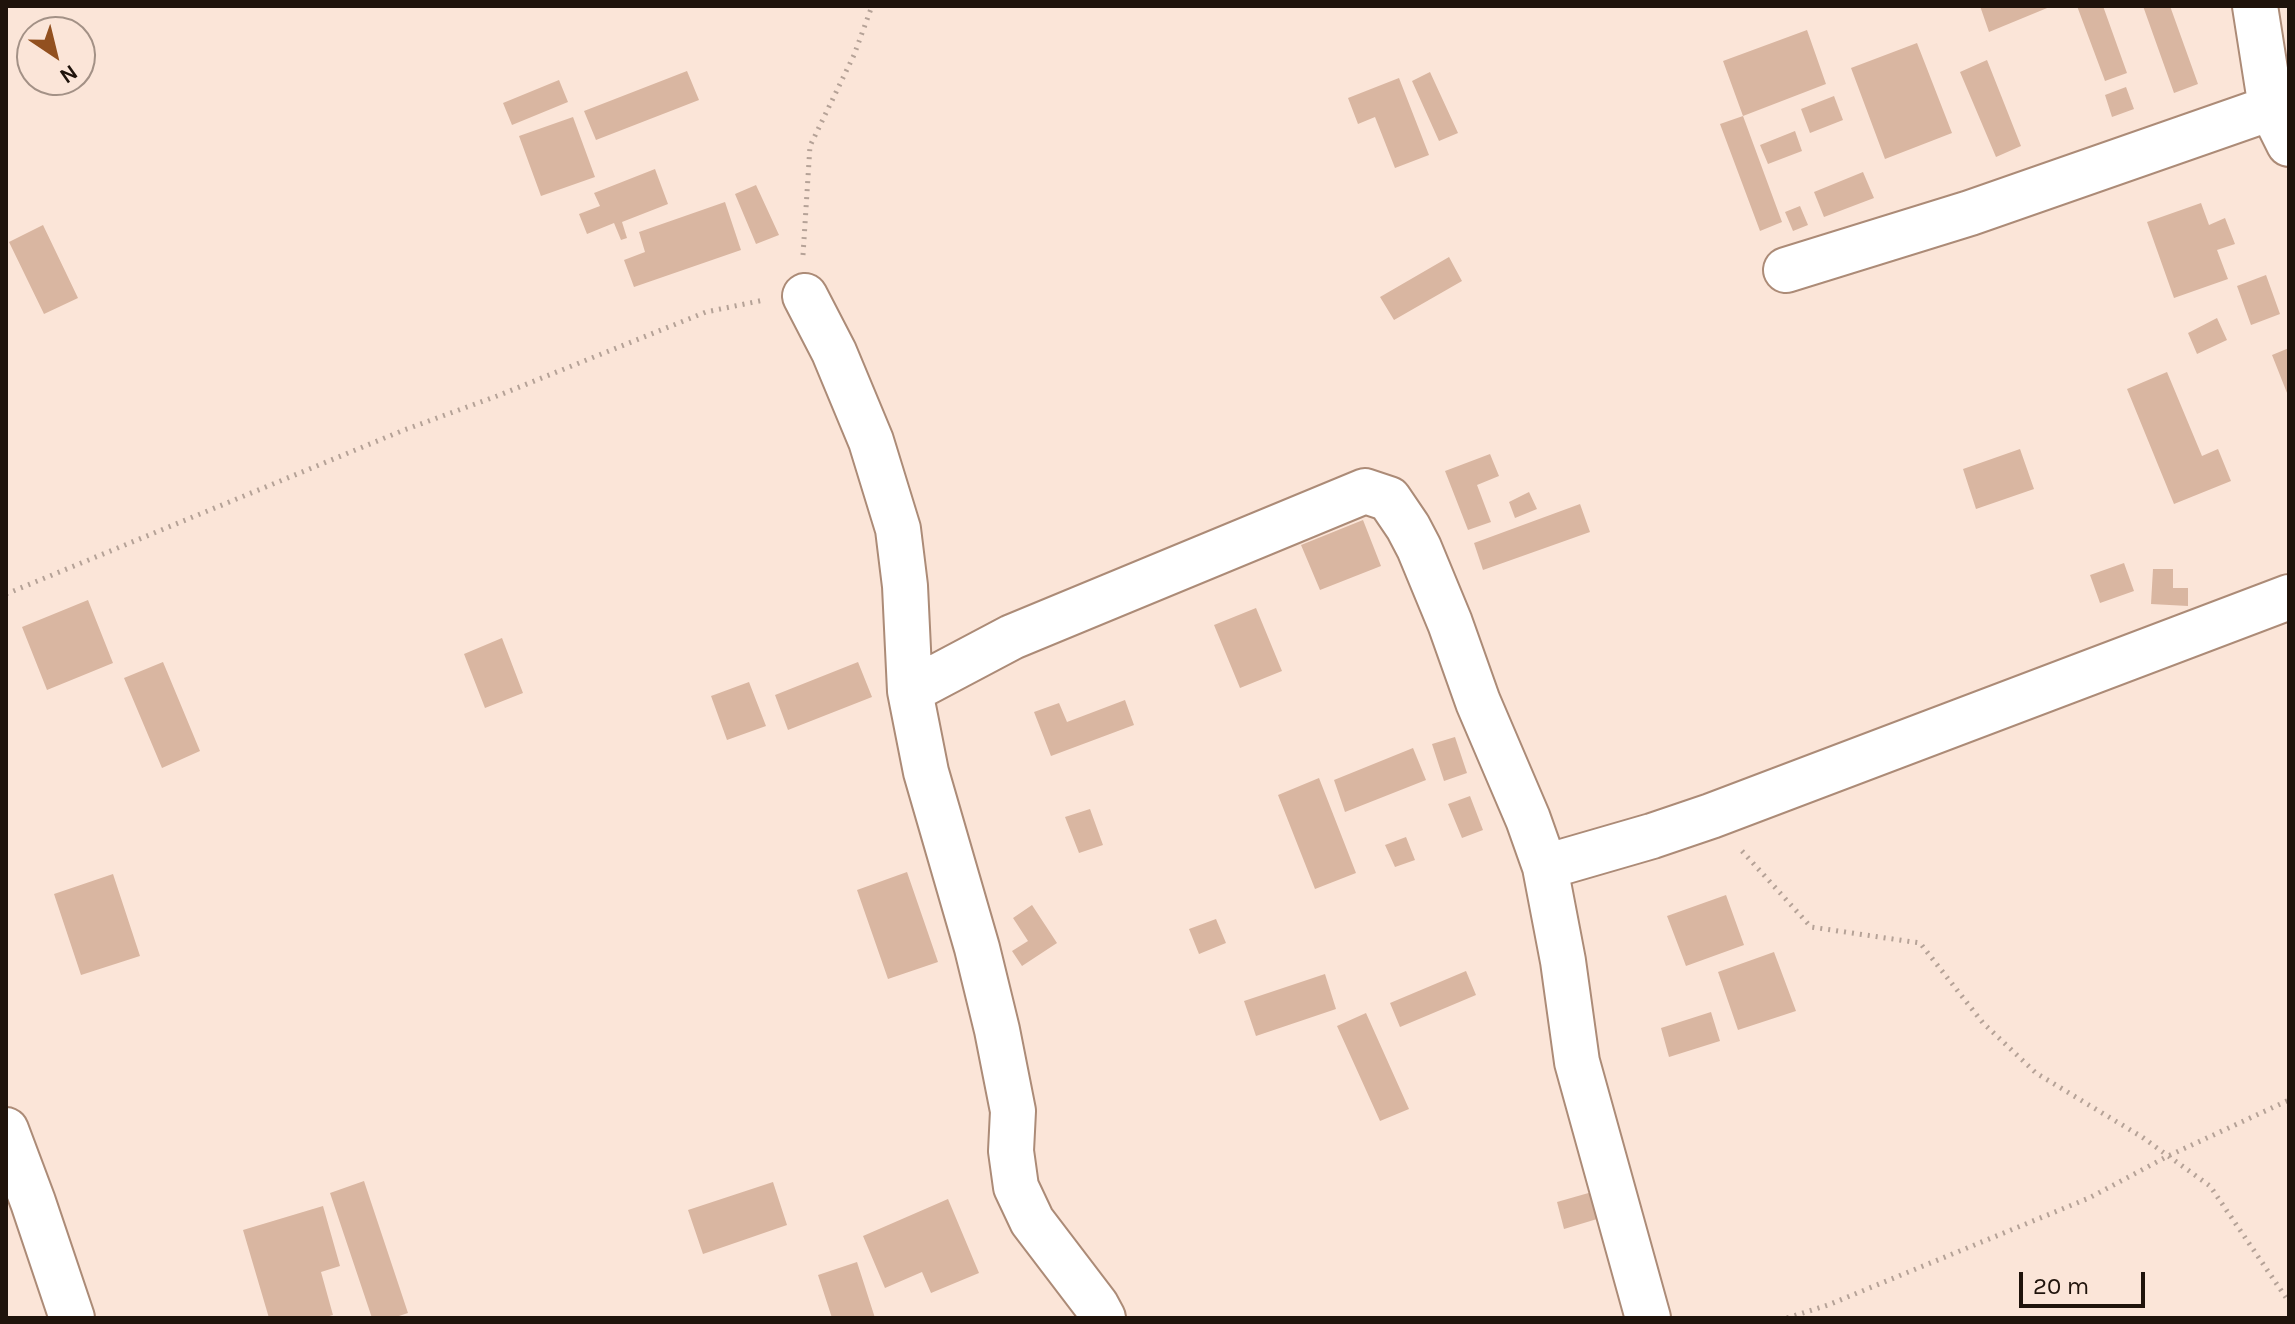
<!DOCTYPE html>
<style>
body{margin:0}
#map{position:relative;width:2295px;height:1324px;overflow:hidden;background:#fbe5d8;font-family:Karla,sans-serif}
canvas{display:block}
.frame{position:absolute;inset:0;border:8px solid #1f130b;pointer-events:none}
.north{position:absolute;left:16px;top:16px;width:80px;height:80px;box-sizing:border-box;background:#fbe5d8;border:2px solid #a39186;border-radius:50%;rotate:145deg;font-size:22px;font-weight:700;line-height:32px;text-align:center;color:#1f130b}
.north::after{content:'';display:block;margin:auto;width:28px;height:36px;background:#92501f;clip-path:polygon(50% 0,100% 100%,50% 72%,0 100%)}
.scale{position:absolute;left:2019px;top:1272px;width:126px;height:36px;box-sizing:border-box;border:4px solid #1f130b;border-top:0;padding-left:10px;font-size:24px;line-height:28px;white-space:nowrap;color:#1f130b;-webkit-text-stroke:6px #fbe5d8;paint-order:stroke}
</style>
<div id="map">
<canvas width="2295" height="1324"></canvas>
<div class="frame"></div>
<div class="north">N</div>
<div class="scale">20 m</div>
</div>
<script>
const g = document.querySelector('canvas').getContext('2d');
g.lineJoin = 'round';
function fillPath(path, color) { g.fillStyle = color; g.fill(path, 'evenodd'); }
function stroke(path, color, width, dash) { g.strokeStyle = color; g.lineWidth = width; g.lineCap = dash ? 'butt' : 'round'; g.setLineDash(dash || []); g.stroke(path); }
fillPath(new Path2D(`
 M1980,6H2052L1989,32Z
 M2077,6H2103L2127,73L2105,81Z
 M2143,6H2170L2198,84L2174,93Z
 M1807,30L1826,84L1743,116L1782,222L1760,231L1720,124L1743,116L1723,61Z
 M1917,43L1952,133L1885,159L1851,68Z
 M1987,60L2021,146L1996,157L1960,72Z
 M687,71L699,100L596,140L584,111Z
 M1430,72L1458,133L1439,141L1412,81Z
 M1399,78L1429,155L1395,168L1375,117L1358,124L1348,98Z
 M559,80L568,102L512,125L503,103Z
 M2126,87L2134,109L2112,117L2105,95Z
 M1834,96L1843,120L1810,133L1801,109Z
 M573,117L595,177L541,196L519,136Z
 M1795,131L1802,151L1768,164L1760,145Z
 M655,169L668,204L622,222L627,238L621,240L614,223L587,234L579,214L600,206L594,193Z
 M1863,172L1874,198L1824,217L1814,192Z
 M756,185L779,235L756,244L735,194Z
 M725,202L741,250L634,287L624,260L645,252L639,232Z
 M2201,203L2209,225L2225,218L2235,244L2217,250L2228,279L2174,298L2147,222Z
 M1800,206L1808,225L1793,231L1785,212Z
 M43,225L78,298L44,314L9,242Z
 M1449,257L1462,281L1394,320L1380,297Z
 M2266,275L2280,314L2251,325L2237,286Z
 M2217,318L2227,340L2197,354L2188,333Z
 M2289,348V398L2272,355Z
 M2167,372L2202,456L2218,449L2231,481L2174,504L2127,389Z
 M2020,449L2034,489L1976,509L1963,469Z
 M1490,454L1499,476L1477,485L1491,522L1468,530L1445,471Z
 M1529,492L1537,509L1515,518L1509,502Z
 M1580,504L1590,532L1483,570L1474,543Z
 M1363,520L1381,566L1320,590L1301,545Z
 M2124,563L2134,591L2100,603L2090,575Z
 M2153,569H2173V588H2188V606L2151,604Z
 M88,600L113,663L47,690L22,627Z
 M1256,608L1282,671L1240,688L1214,625Z
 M502,638L523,693L485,708L464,654Z
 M163,662L200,751L162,768L124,678Z
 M858,662L872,697L788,730L775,695Z
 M749,682L766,726L727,740L711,696Z
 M1125,700L1134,725L1051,756L1034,712L1059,703L1067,722Z
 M1455,737L1467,773L1444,781L1432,744Z
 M1413,748L1426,780L1345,812L1334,780Z
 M1319,778L1356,873L1315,889L1278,795Z
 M1470,796L1483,830L1462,838L1448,804Z
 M1090,809L1103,845L1079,853L1065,817Z
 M1406,837L1415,860L1395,867L1385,845Z
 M907,872L938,962L888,979L857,890Z
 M113,874L140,956L81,975L54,894Z
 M1726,895L1744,945L1686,966L1667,916Z
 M1032,905L1057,943L1022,966L1012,951L1028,941L1013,918Z
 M1216,919L1226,943L1199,954L1189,929Z
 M1774,952L1796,1011L1738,1030L1718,972Z
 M1466,971L1476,995L1400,1027L1390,1003Z
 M1325,974L1336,1009L1256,1036L1244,1001Z
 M1711,1012L1720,1041L1669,1057L1661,1028Z
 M1366,1013L1409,1109L1380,1121L1337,1026Z
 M364,1181L408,1313L393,1318H372L330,1193Z
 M773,1182L787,1225L703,1254L688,1210Z
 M1599,1190L1607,1216L1564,1229L1557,1202Z
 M948,1199L979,1273L931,1293L922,1272L885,1288L863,1236Z
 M323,1206L340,1266L321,1272L333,1315L322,1318H269L243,1230Z
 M857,1262L875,1318H832L818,1275Z`), '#d9b6a1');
const minor = new Path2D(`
 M2255,6L2271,108L2289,144
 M1786,270L1970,213L2271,108
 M805,296L834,352L871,441L898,529L905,586L910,691L1012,637L1365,491L1389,499L1408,527L1419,548L1450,623L1478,702L1528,819L1545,867L1652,836L1711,816L2289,597
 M910,691L926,772L977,948L997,1030L1013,1111L1011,1151L1016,1187L1032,1221L1096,1305L1103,1318
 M1545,867L1563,961L1577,1062L1648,1318
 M6,1130L33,1202L72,1318`);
stroke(minor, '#ac8b77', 48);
stroke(new Path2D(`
 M803,255L810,146L854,55L872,6
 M6,594L404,430L497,396L706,312L764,300
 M1742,851L1811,927L1920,943L1983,1023L2036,1073L2142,1137L2210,1186L2289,1302
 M1787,1318L1828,1305L2089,1198L2168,1156L2289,1100`), '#b5a297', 5, [2, 6]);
stroke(minor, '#fff', 44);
</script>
